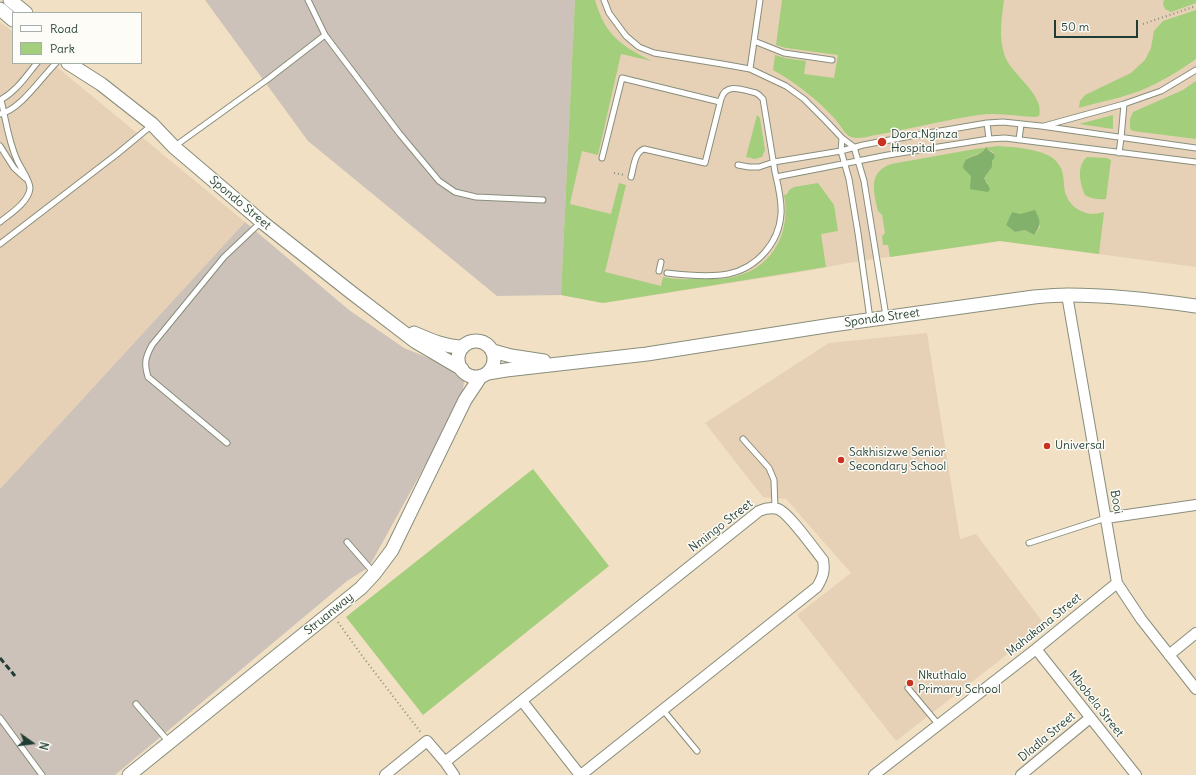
<!DOCTYPE html>
<style>
body{margin:0}
#map{position:relative;width:1196px;height:775px;overflow:hidden;background:#f1e0c3;font-family:Delius,sans-serif}
canvas{display:block}
.legend{position:absolute;left:12px;top:12px;width:130px;height:52px;box-sizing:border-box;background:#fdfcf7;border:1px solid #a4b0a9;margin:0;padding:5px 7px;list-style:none;font-size:12px;color:#1f3d34}
.legend li{display:flex;align-items:center;gap:8px;height:20px}
.legend b{width:20px;border:1px solid #a4b0a9}
.north{position:absolute;left:12px;top:723px;width:40px;height:40px;-webkit-text-stroke:3px #fdfcf7;paint-order:stroke;rotate:104deg;font-size:11px;font-weight:700;line-height:16px;text-align:center;color:#1f3d34}
.north::after{content:'';display:block;margin:auto;width:14px;height:18px;background:#1f3d34;clip-path:polygon(50% 0,100% 100%,50% 72%,0 100%)}
.scale{position:absolute;left:1054px;top:20px;width:84px;height:18px;box-sizing:border-box;border:2px solid #1f3d34;border-top:0;padding-left:5px;font-size:12px;line-height:14px;white-space:nowrap;color:#1f3d34;-webkit-text-stroke:3px #fdfcf7;paint-order:stroke}
</style>
<div id="map">
<canvas width="1196" height="775"></canvas>
<ul class="legend">
<li><b style="height:5px;background:#fff"></b>Road</li>
<li><b style="height:11px;background:#a3ce7b"></b>Park</li>
</ul>
<div class="north">N</div>
<div class="scale">50 m</div>
</div>
<script>
const g = document.querySelector('canvas').getContext('2d');
g.lineJoin = 'round';
function fillPath(path, color) { g.fillStyle = color; g.fill(path, 'evenodd'); }
function stroke(path, color, width, dash) { g.strokeStyle = color; g.lineWidth = width; g.lineCap = dash ? 'butt' : 'round'; g.setLineDash(dash || []); g.stroke(path); }
function drawText(font, color, halo, rows, align = 'center') {
  g.font = font + ' Delius,sans-serif'; g.lineWidth = 3; g.setLineDash([]); g.textBaseline = 'middle'; g.strokeStyle = halo; g.fillStyle = color; for (const [text, x, y, turn = 0] of rows) {
    g.save(); g.translate(x, y); g.rotate((+turn || 0) * Math.PI / 180); g.textAlign = isNaN(turn) ? turn : align; if (halo) g.strokeText(text, 0, 0); g.fillText(text, 0, 0); g.restore();
  }
}
fillPath(new Path2D(`
 M575,0H1196V267L1000,241L854,262L801,272L603,303L561,295Z
 M0,22L13,32V63H52L245,222L0,489Z
 M927,333L960,539L976,534L1045,625L896,741L797,615L851,573L786,499L763,497L705,423L829,343Z`), '#e6d1b6');
fillPath(new Path2D(`
 M205,0H575L561,295L497,296L308,141Z
 M245,222L349,310L404,348L465,373L462,398L369,567L347,581L115,775H0V489Z`), '#ccc2b9');
fillPath(new Path2D(`
 M575,0H595C605,35 621,46 652,61L621,54L598,155L582,151L571,199L570,204L611,214L619,183L626,185L605,272L661,286L663,277C676,280 688,279 700,279C712,279 725,280 737,276C774,266 791,231 784,195L787,194L789,190L794,187L818,183L834,205L838,231L821,234L826,267L603,303L561,295Z
 M782,0H1004C1002,16 999,33 1003,50C1004,54 1006,60 1009,64C1017,77 1045,98 1039,116L1035,117C1016,116 997,112 978,115C945,120 913,128 881,134C873,135 860,140 851,137C845,135 840,124 835,119C817,99 796,83 773,70L775,55L785,58L806,61L804,74L834,78L838,55L786,48L776,45Z
 M1164,0H1196V3L1171,12L1165,9L1163,4Z
 M1196,10V59C1179,71 1161,82 1142,90C1122,98 1099,102 1079,108L1080,101L1085,95L1131,73L1145,60L1151,48L1154,31L1163,21Z
 M1196,81V139L1133,131L1130,129V119L1133,112L1183,90Z
 M757,115L760,118L765,150L762,157L755,159L746,157Z
 M1113,115V129L1079,124Z
 M998,146C1014,147 1047,149 1057,162C1065,171 1063,182 1065,192C1068,204 1079,213 1092,214C1096,214 1100,213 1104,212L1099,254L1000,241L890,257L888,245H883L882,236L885,233L882,215L878,211C874,192 867,173 891,164L975,149ZM986,147L988,150L993,152L995,157L992,161V167L984,178L988,184L971,189V176L967,158L981,153ZM1012,212L1040,221V227L1034,235L1025,230L1015,232L1006,225Z
 M1087,157L1107,158L1111,160L1106,199C1099,200 1091,199 1085,195C1080,184 1076,166 1087,157Z
 M533,469L609,566L423,715L346,617Z`), '#a3ce7b');
fillPath(new Path2D(`
 M986,147L988,150L994,154L995,157L992,161V167L984,178L990,189L988,192L970,189L971,176L963,168C965,154 973,159 982,152C983,151 985,149 986,147Z
 M1035,210C1041,223 1042,223 1034,235L1025,230L1015,232L1006,225L1012,212L1020,214Z`), '#82b16b');
const lane = new Path2D(`
 M308,0L325,35L399,133L439,181L455,192L476,197L543,200
 M604,0L609,13L626,36L639,47L654,53L722,64L750,69L786,86L804,99L826,121L842,138L854,147L864,181L886,316
 M754,41L784,53L832,60
 M750,69L760,0
 M0,100C16,92 26,76 37,63
 M0,114C20,110 41,78 56,63
 M987,123L989,139
 M1044,126L1124,104L1161,91L1196,70
 M842,138L841,151L849,179L858,233L870,319
 M1019,140L1021,124
 M0,146L14,168L25,178
 M175,146L268,79L325,35
 M1119,153L1121,138L1124,104
 M602,158L622,78L720,102
 M738,165L749,167H759L774,162L841,151L863,145L911,136L987,123L1003,122L1041,126L1196,148
 M631,177C634,167 634,153 644,149L705,163L721,99C726,82 743,90 756,93L759,95L763,99C767,123 771,147 775,172C778,185 782,200 781,214C779,243 757,268 728,274C712,277 684,275 667,273
 M776,177L888,155L989,139L1005,138L1196,162
 M0,222C10,214 29,202 30,188C30,180 20,167 17,160C8,140 6,120 1,100
 M0,244L117,154L152,125
 M659,271L661,262
 M743,439L769,468L774,480L775,508
 M227,443L148,377C144,363 145,358 152,345L224,257L261,222
 M347,542L374,573
 M1029,543L1106,518
 M908,688L938,724
 M136,704L169,742
 M663,710L697,751
 M0,718L42,775`);
const street = new Path2D(`
 M1067,295L1117,583L1141,619L1196,689
 M1106,518L1196,505
 M1036,649L1136,775
 M1169,655L1196,633
 M522,701L580,775
 M445,762L759,511C766,508 771,507 778,509C789,513 814,549 823,560C825,571 823,577 817,587L581,775
 M385,775L427,741L445,762L454,775
 M874,775L1036,649L1117,583
 M1021,775L1090,718`);
const secondary = new Path2D(`
 M10,0L26,13
 M0,9L13,20
 M68,63L101,84L152,124L174,147L262,222L352,293L416,342L462,369
 M414,333C430,340 445,347 463,347
 M458 359a18 18 0 1 1 36 0a18 18 0 1 1-36 0Z
 M493,351L511,356L544,361
 M488,373L506,370L647,354L832,325L1034,297C1045,296 1057,295 1068,295C1111,295 1154,300 1196,306
 M129,775L361,588L374,574L392,550L465,400L481,376`);
stroke(lane, '#888e7c', 7);
stroke(street, '#888e7c', 12);
stroke(secondary, '#888e7c', 15);
stroke(new Path2D(`
 M1143,24L1196,6
 M614,173L624,175
 M338,622L363,657L422,734`), '#888e7c', 2, [1, 3]);
stroke(lane, '#fff', 5);
stroke(street, '#fff', 10);
stroke(secondary, '#fff', 13);
stroke(new Path2D(`
 M0,658L15,676`), '#1f3d34', 3, [6, 3]);
for (const [x, y, r, color] of [
 [882,142,5,"#c8321e"],
 [1047,446,4,"#c8321e"],
 [841,460,4,"#c8321e"],
 [910,683,4,"#c8321e"]
]) { const dot = new Path2D(); dot.arc(x, y, r, 0, 2 * Math.PI); g.fillStyle = color; g.fill(dot); stroke(dot, '#fdfcf7', 1.5); }
drawText('12px', '#1f3d34', '#fdfcf7', [
 ["Dora Nginza",891,135],
 ["Hospital",891,149],
 ["Universal",1055,446],
 ["Sakhisizwe Senior",849,453],
 ["Secondary School",849,467],
 ["Nkuthalo",918,676],
 ["Primary School",918,690]
], 'left');
drawText('12px', '#1f3d34', '#fdfcf7', [
 ["Spondo Street",240,203,40],
 ["Spondo Street",882,318,-8],
 ["Booi",1116,502,80],
 ["Nmingo Street",721,526,-38],
 ["Struanway",329,614,-39],
 ["Mahakana Street",1044,625,-39],
 ["Mbobela Street",1096,704,52],
 ["Dladla Street",1047,737,-40]
]);
</script>
